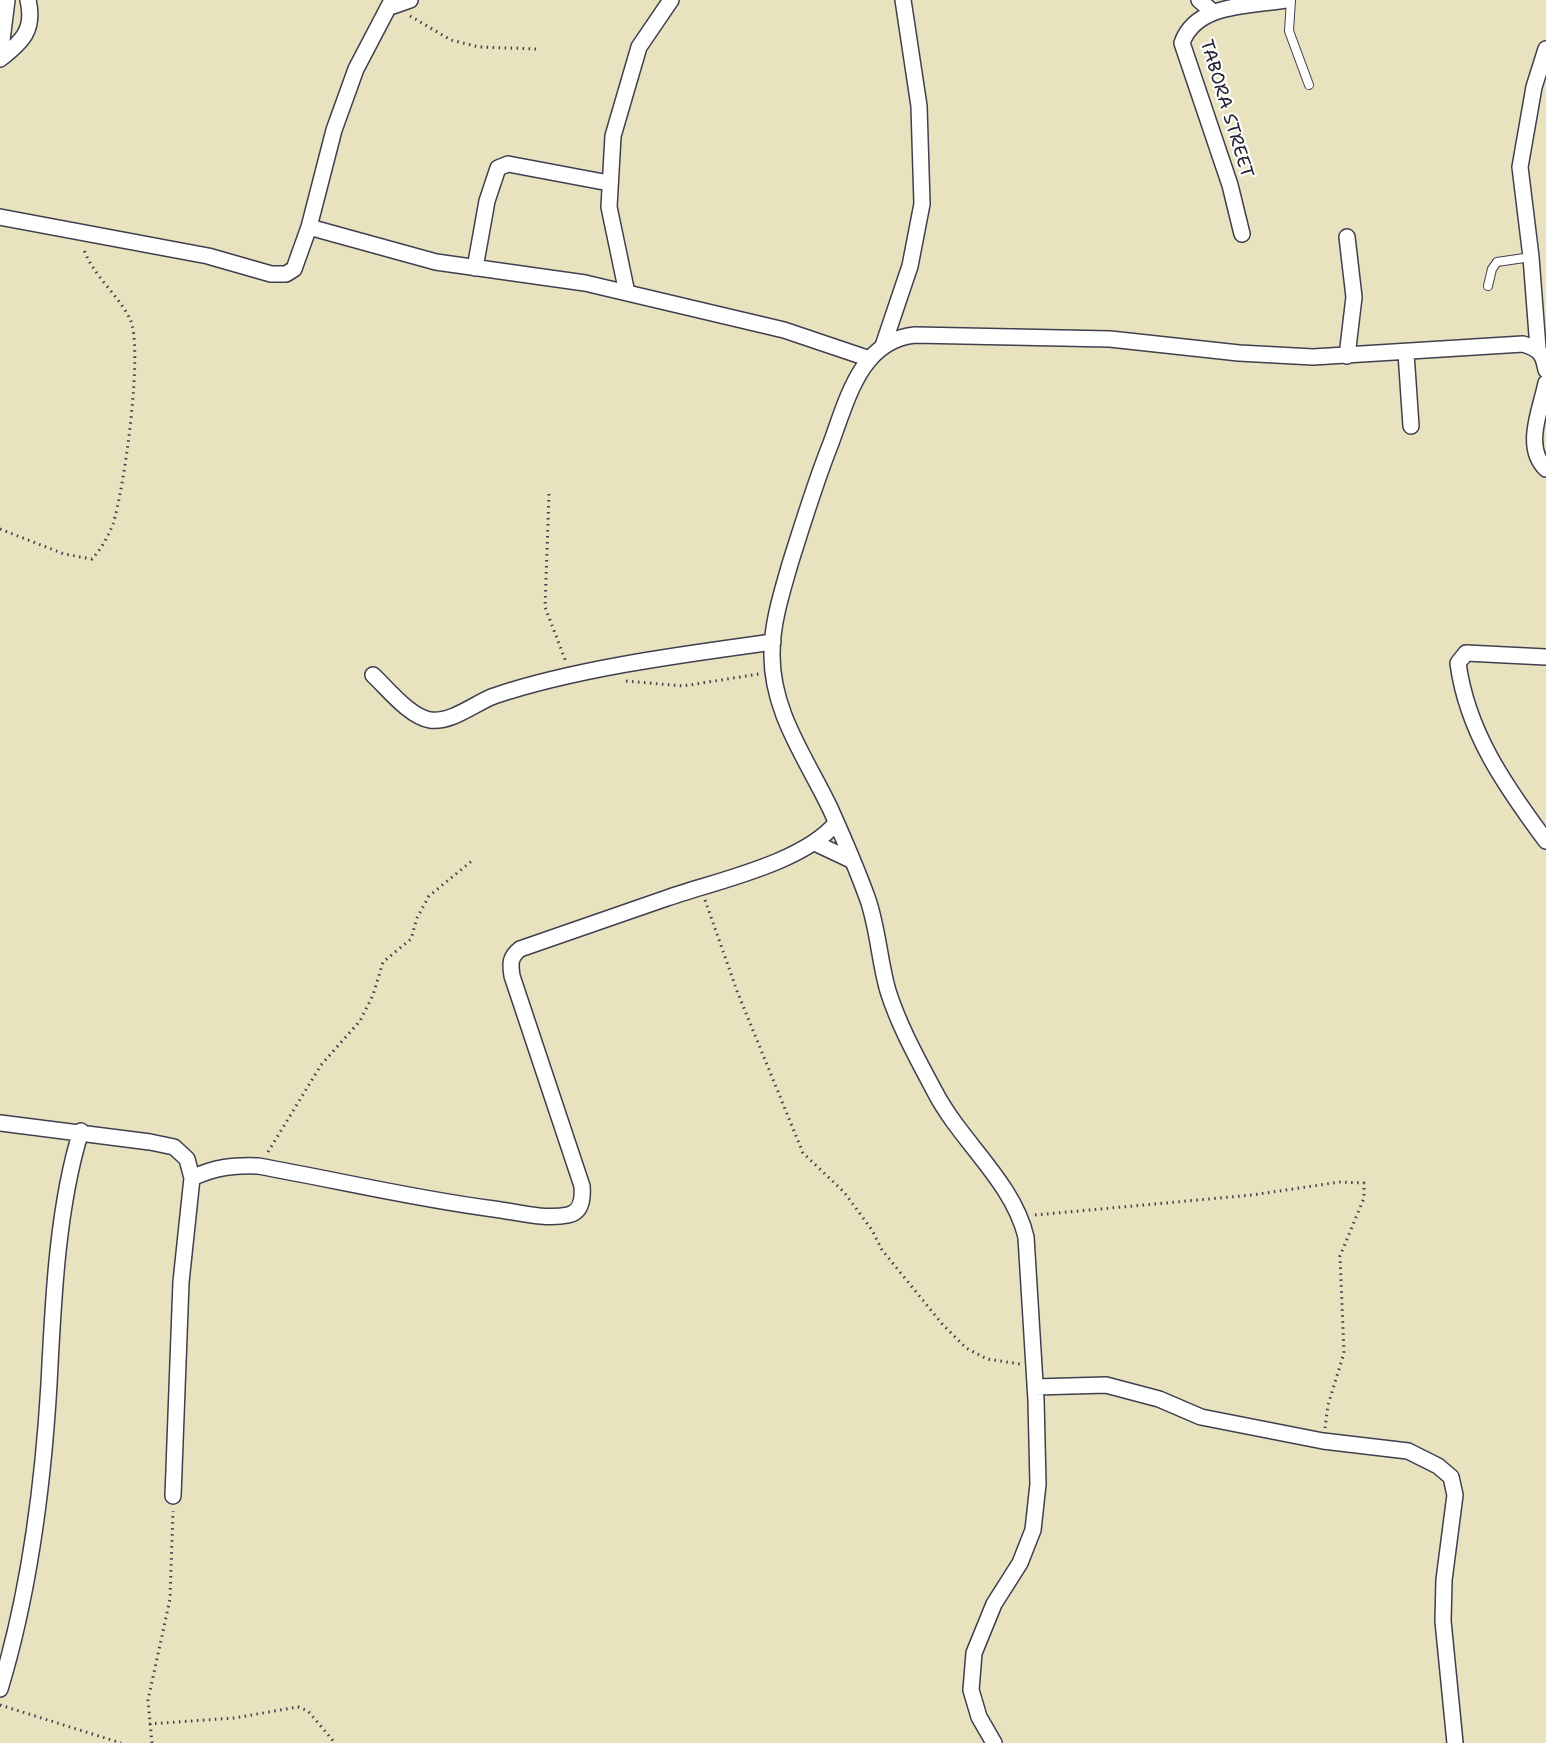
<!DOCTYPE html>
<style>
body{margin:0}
canvas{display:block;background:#e9e2bf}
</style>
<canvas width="1546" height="1743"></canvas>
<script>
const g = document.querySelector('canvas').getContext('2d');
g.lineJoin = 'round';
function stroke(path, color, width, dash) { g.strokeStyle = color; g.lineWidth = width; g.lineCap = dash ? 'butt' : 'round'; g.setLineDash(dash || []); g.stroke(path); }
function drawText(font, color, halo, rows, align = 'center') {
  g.font = font + ' "Shantell Sans",sans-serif'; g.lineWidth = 4.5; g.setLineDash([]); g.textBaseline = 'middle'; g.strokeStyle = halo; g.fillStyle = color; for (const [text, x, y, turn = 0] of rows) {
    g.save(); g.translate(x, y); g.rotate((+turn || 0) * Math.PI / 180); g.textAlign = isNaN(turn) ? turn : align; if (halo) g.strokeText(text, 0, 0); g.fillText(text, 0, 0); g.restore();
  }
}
const lane = new Path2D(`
 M1291,0L1289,31L1309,85
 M1488,286L1492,269L1497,262L1531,257`);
const street = new Path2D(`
 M1199,0L1213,12
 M393,6L410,0
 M0,56L7,0
 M0,59C22,42 35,30 28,0
 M0,217L208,256L271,274H286L294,269L309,227L436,262L585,283L784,330L870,359
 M309,227L334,130L356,69L390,4
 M1242,234L1230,185L1182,43C1196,3 1250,6 1286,0
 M475,268L487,201L498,168L508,164L609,183
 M627,293L609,207L613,136L639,47L671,0
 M883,346L910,266L922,204L919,106L903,0
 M1538,348L1531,257L1520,167L1534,87L1546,49
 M1406,353L1411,426
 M1347,356L1354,297L1347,237
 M1546,383C1541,409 1523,447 1546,469
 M1546,657L1466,653L1458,663C1467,732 1506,787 1546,841
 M373,675C389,690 409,716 430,720C452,723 475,703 494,696C577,668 686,654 773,642
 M815,843L851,860
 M0,1123L150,1142L174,1147L187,1159L192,1178L181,1282L173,1496
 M192,1178C215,1167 234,1165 258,1166C337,1180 415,1199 494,1209C517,1212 545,1220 568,1215C582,1212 583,1198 582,1186L512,976C510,963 510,957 520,949C569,932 618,915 667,898C716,881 803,863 836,823
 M1035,1387L1106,1385L1159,1399L1201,1417L1323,1441L1408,1451L1438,1466L1451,1477L1455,1495L1444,1580L1443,1621L1455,1743
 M0,1689C30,1590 43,1487 49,1384C53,1304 57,1207 81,1131
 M994,1743L979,1717L971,1690L974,1653L994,1604L1020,1563L1033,1530L1038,1484L1036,1400L1026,1237C1013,1182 961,1142 935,1092C918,1060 899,1026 888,991C879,960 878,927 867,897C856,867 843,837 830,808C806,758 771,711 772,653C772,623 782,592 790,564C803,523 815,483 831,443C847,400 861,340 915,335L1110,339L1239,353L1313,357L1523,344C1539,349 1543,353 1546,370`);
stroke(lane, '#403f4f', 10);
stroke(street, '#403f4f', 18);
stroke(new Path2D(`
 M410,16L451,40L479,47L536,49
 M549,494L545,607L566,662
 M0,529L64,554L92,559C101,549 108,537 113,524C124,490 144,348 130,319C117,293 92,275 83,247
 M626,681L683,686L759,674
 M705,900L737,991L803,1153L844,1192L872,1230L882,1250L943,1325L966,1348L987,1359L1020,1364
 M268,1152L321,1065L360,1021L373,995L383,962L411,939L417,918L429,896L473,860
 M1035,1215L1252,1195L1340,1182L1364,1183V1198L1340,1256L1344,1353L1328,1405L1325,1428
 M0,1705L121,1743
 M149,1724L234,1718L298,1707L308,1711L335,1743
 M152,1743L148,1700L170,1599L173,1511`), '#403f4f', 3, [1.5, 4.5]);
stroke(lane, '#fff', 8);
stroke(street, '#fff', 15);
drawText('18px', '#22223b', '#fdfcf7', [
 ["TABORA STREET",1226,109,73]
]);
</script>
